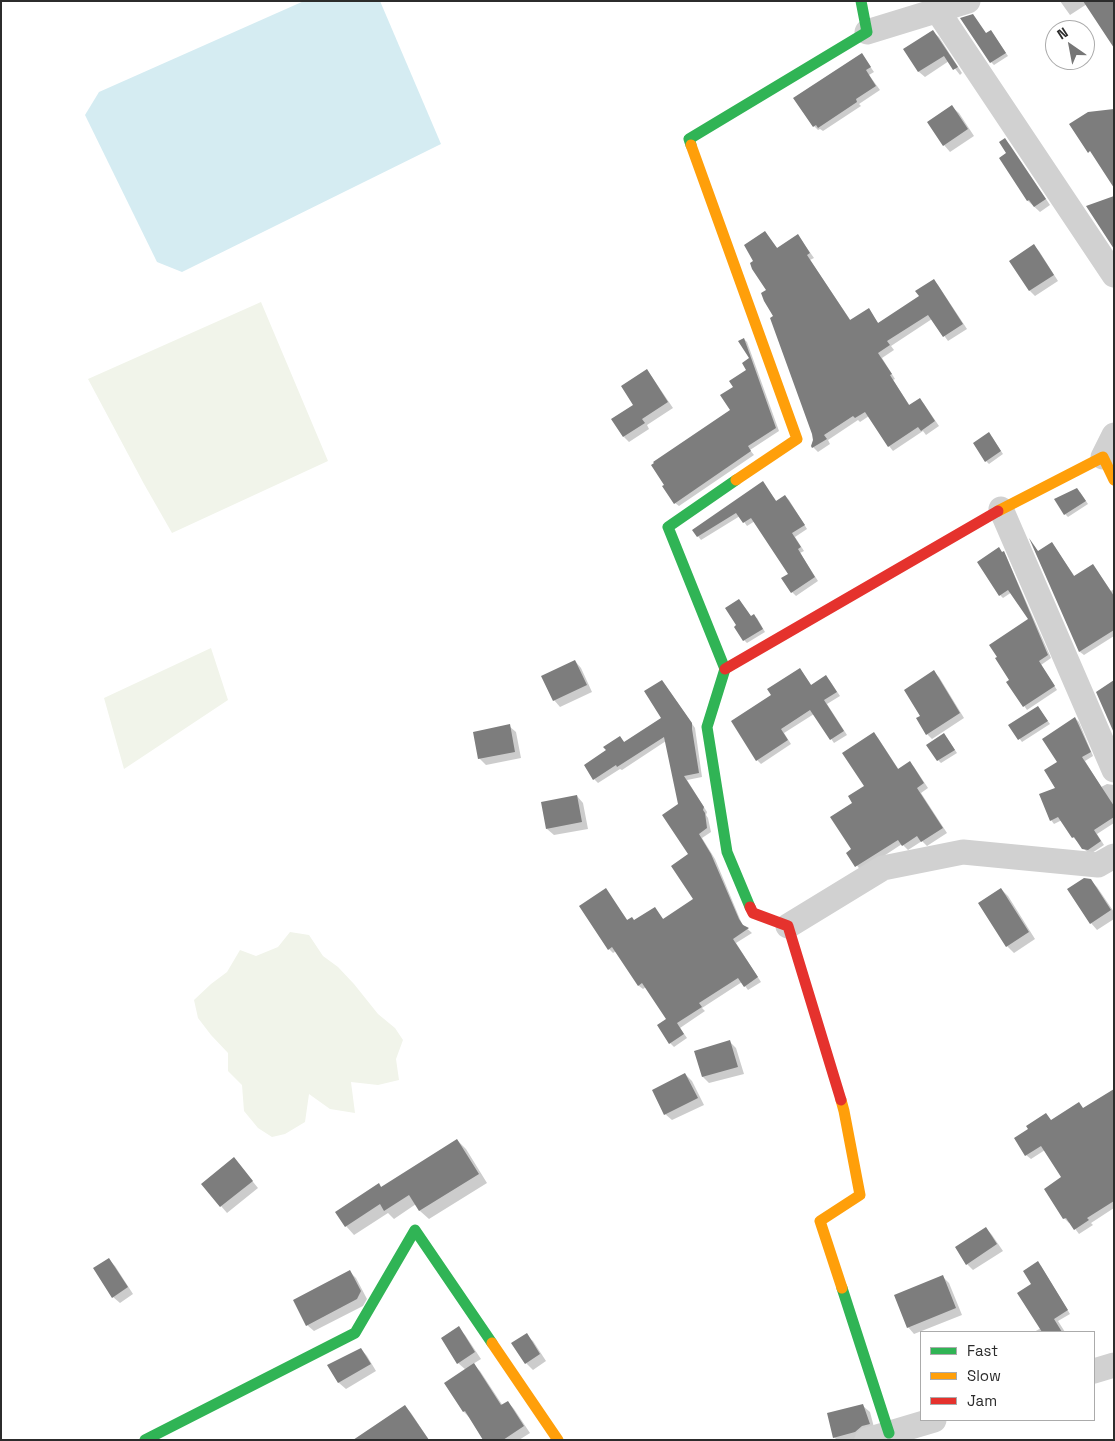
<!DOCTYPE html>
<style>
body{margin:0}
#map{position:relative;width:1115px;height:1441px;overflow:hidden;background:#fff;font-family:"Space Grotesk",sans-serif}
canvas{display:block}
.frame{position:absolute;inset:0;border:2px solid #2c2c2c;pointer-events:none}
.legend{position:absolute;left:920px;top:1331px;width:175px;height:90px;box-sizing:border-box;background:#fff;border:1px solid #ababab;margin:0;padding:6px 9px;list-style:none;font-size:15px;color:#2c2c2c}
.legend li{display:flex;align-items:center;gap:10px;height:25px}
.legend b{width:25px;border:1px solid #ababab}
.north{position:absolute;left:1045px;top:20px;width:50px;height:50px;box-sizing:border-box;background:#fff;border:1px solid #ababab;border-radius:50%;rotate:327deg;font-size:14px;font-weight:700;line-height:20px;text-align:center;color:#2c2c2c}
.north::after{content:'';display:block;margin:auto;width:18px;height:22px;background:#767676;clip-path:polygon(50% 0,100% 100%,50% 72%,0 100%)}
</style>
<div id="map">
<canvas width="1115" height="1441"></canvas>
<div class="frame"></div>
<ul class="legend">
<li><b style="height:6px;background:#30b455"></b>Fast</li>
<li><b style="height:6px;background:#ff9f0a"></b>Slow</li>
<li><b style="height:6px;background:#e5322d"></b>Jam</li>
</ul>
<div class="north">N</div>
</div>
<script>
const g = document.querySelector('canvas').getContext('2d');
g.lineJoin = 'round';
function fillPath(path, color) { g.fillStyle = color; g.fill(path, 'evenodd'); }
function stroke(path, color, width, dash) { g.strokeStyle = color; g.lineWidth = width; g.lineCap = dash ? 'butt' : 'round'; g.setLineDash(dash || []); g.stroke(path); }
fillPath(new Path2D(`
 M261,302L328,461L172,533L144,484L88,379Z
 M211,648L228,700L124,769L104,698Z
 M290,932L309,935L323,956L338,967L354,984L378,1014L395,1028L403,1040L396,1059L399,1080L378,1085L351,1082L355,1113L330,1109L309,1094L305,1122L285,1134L272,1137L258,1128L244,1111L242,1085L228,1071V1053L211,1035L198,1018L194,1000L211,984L227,972L240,950L256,956L278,947Z`), '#f1f4ea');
fillPath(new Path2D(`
 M304,1H380L441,144L182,272L157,262L85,115L99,92Z`), '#d5ecf2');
fillPath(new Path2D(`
 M1060,1H1114L1087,4L1070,15Z
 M991,31L1008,56L994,65L991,62Z
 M933,32L939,37L962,73L960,75L949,61L925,77L919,72L905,50Z
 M865,59L874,72L869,75L880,90L859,104L861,106L823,131L820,129L818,130L814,126Z
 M952,107L959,113L974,136L950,152L944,145Z
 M1005,140L1010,145L1050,205L1040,212L1028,201L1001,158L1008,153Z
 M765,233L778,249L798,236L802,241L814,258L810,260L851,321L868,310L879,324L921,297L934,281L938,285L967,329L948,341L932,319L891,346L894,350L882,358L895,379L893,380L910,406L920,400L924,404L939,426L926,435L923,431L893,451L889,446L869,416L860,422L858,420L828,440L830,444L818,452L812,446L814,440L813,433L768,291Z
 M1034,246L1039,251L1058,281L1035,296L1030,291Z
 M744,339L747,342L779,431L750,450L754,455L679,506L675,503L732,411L735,387L748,370L751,359Z
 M647,371L652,377L673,408L647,425L649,429L629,442L624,437Z
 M992,437L1003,454L989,464L986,461Z
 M763,483L777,502L785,496L789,500L807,529L795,537L804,551L800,553L818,581L796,596L792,592L789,574L755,521L747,526L740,516L701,540L693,530Z
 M1080,492L1088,504L1068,517L1065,514Z
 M1052,543L1075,577L1093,565L1111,591L1114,589V636L1084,655L1080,652L1033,544L1038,552Z
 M1002,552L1006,556L1051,658L1041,665L1057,690L1027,710L1008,682L1011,680L1029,620L1012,592L1003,598L1000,595Z
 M739,600L751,617L754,616L757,618L765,632L747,643L744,640Z
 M575,661L581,668L592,692L560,707L554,700Z
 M800,669L812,686L826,677L830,681L840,696L827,704L847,735L834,743L814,714L784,733L791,744L761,764L757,760L773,696Z
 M934,672L939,677L964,718L932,739L927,734L922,716Z
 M665,685L695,728L702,777L687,780L707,812L706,815L708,818L711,832L702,838L715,859L742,924L752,933L736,943L761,982L748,990L742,982L702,1008L705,1011L680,1028L687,1038L674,1047L670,1043L668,1019L646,987L643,989L639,986L616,951L613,953L609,949L606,890L628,921H635L655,909L664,920L695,900L690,855L666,741L622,770L620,769L598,783L594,779L607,751L620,737L625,743L663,718Z
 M1038,707L1050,724L1022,742L1010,726Z
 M1075,718L1079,722L1093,756L1085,761L1101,787L1107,784L1114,785V823L1097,834L1104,845L1092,853L1087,852L1073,837L1062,820L1054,824L1051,820L1057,788L1059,763Z
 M509,726L516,732L521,758L486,765L479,758Z
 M874,734L878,738L899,770L910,763L914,767L928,788L921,793L947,833L927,846L922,841L908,850L902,844L861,871L848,853L853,850L854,804L865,786Z
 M947,738L957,753L941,763L938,760Z
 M577,796L583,803L588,829L554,835L547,829Z
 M1090,880L1097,887L1114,912V919L1097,930L1091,923Z
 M1001,889L1008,896L1035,939L1014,953L1007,946Z
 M730,1042L736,1048L744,1074L709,1083L703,1077L696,1051Z
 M685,1074L692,1081L704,1105L672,1120L665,1114Z
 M1114,1090V1208L1091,1223L1093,1225L1079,1234L1070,1222L1069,1223L1064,1218L1063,1178L1045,1150L1031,1159L1026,1155L1052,1121L1084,1109Z
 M457,1140L466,1149L487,1183L429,1219L420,1211L416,1204L394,1219L388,1213L354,1235L346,1226L379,1185L382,1188Z
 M240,1166L258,1188L227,1213L221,1206Z
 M986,1228L992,1235L1003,1251L973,1270L967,1264Z
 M109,1260L115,1266L133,1294L120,1303L113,1297Z
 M1041,1266L1070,1314L1058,1321L1065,1332H1034L1041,1328L1033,1285Z
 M350,1272L356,1278L367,1299L363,1306L314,1331L307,1325Z
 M943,1277L949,1283L962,1315L914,1334L908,1327Z
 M458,1328L465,1335L481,1359L473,1364L480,1371L503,1406L508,1402L514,1409L530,1433L519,1440H485L470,1418L464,1412L466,1370L458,1363L442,1338Z
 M526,1335L533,1341L546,1361L533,1370L526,1363L513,1344Z
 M361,1349L367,1356L376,1371L346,1389L339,1383L329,1365Z
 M405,1406L411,1413L429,1440H380Z
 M863,1406L870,1412L875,1431L856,1440H837L834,1437Z`), '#0003');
fillPath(new Path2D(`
 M1083,1H1114V48Z
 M973,14L986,33L991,30L1006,53L990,63L960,18Z
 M933,30L958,67L953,70L944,56L918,72L903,49Z
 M862,53L871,67L866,70L876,86L856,99L857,102L818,128L816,125L813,127L793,98Z
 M952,105L968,129L943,146L927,122Z
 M1114,109V188L1090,151L1088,153L1069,124L1088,112Z
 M1005,138L1046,199L1034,207L1029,200L1027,201L999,158L1006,153L999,142Z
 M1114,196V249L1086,206Z
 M765,231L777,248L798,234L810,253L807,255L850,320L869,308L878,323L919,296L915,291L934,279L963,324L943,337L928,315L887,341L890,345L878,353L892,374L890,375L909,405L920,398L935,421L921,431L918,427L888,447L865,412L855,418L853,416L824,435L827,439L812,448L811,446L813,440L812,434L770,318L773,316L764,301L761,293L766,290L752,269L750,263L753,261L744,245Z
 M1034,244L1054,275L1029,291L1009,261Z
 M744,338L776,428L748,446L751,451L674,504L662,486L664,485L651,465L654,463L653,462L730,410L720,395L733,387L729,381L746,370L742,363L749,358L738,341Z
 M647,369L668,402L642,419L645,423L623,437L611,419L633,405L621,386Z
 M989,432L1001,451L985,462L973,443Z
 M763,481L776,501L785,495L805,525L792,533L801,547L798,549L815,577L791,593L781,578L788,574L751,518L743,523L736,513L697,537L692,530Z
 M1077,488L1086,501L1064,515L1054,499Z
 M1029,538L1038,551L1052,542L1074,576L1093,564L1114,596V630L1079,652Z
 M999,547L1002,552L1004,551L1048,655L1039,661L1055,686L1023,707L1006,682L1009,680L995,658L997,657L989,645L1028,619L1008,590L999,596L977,562Z
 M739,599L751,616L754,614L763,629L743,641L734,627L736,625L725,608Z
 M575,660L587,685L553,701L541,676Z
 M800,668L811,685L826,675L837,692L824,700L844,731L830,740L810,710L781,729L788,740L756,761L731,721L771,695L767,689Z
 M934,670L960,713L926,735L916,718L920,716L904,690Z
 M662,680L692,723V729L699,773L684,776L704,807L703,810L705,813L707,828L699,834L711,854L739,919L743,925L749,928L733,939L758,977L744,987L738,978L699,1003L702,1007L677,1023L684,1034L669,1044L657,1025L666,1019L642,983L638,986L612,947L608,950L579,906L606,888L627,920L632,917L634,920L655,907L663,919L693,899L671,866L688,854L662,815L678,804L664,737L617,767L616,765L593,780L584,765L606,750L603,747L620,736L624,742L661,718L644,691Z
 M1114,680V733L1096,692Z
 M1038,706L1048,721L1018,740L1008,725Z
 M1075,717L1091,752L1082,757L1114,806V817L1094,830L1101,841L1088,850L1082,849L1074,837L1072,838L1058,817L1050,821L1039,794L1055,788L1044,770L1057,762L1042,739Z
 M510,724L515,752L478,759L473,732Z
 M874,732L898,769L910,761L924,783L917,788L943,828L921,842L917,836L902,846L898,840L855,867L846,853L851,849L830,817L852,803L848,796L864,786L842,753Z
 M944,733L955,750L937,761L926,745Z
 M577,795L582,822L546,829L541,802Z
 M1084,878L1091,879L1111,910L1090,924L1067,889Z
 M1001,888L1029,932L1006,947L978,903Z
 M730,1040L738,1067L702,1077L694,1051Z
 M685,1073L698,1098L664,1115L652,1090Z
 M1114,1089V1201L1087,1218L1089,1220L1074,1230L1066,1218L1063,1219L1044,1189L1061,1177L1041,1146L1025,1156L1014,1138L1028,1129L1026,1126L1046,1113L1051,1120L1079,1102L1083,1108Z
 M457,1139L479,1174L419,1211L409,1195L384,1211L380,1204L345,1227L335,1212L379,1183L381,1187Z
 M234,1157L253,1181L220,1207L201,1184Z
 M986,1227L997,1244L966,1265L955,1247Z
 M109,1258L128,1287L112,1298L93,1268Z
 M1038,1261L1068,1310L1054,1319L1062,1332H1042L1017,1293L1031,1284L1023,1271Z
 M350,1270L361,1291L357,1299L306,1326L293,1300Z
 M943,1275L956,1308L907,1328L894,1295Z
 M459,1326L475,1352L457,1364L441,1338Z
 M527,1333L540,1354L525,1364L511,1343Z
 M361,1348L371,1364L338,1383L327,1365Z
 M474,1363L501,1405L508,1401L524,1426L503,1440H483L465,1411L463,1412L444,1383Z
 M863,1404L870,1424L862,1426L855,1432L833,1438L827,1413Z
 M405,1405L429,1440H353Z`), '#7d7d7d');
stroke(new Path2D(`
 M937,10L1114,275
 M867,32L968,1
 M1103,457L1114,435
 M1001,509L1114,770
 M788,926L883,868L963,852L1098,865L1114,856
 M1094,1371L1114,1365
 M867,1440L934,1420`), '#d1d1d1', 25);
stroke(new Path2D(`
 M691,145L689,139L867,32L861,1
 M736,480L668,527L725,669L707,727L727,852L750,907
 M842,1288L889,1433
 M145,1440L355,1333L415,1230L492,1343`), '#30b455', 11);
stroke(new Path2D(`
 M691,145L797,439L736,480
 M998,511L1103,457L1114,480
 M841,1100L844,1111L860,1195L820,1221L842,1288
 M492,1343L558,1440`), '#ff9f0a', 11);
stroke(new Path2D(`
 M725,669L998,511
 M750,907L753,913L788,926L841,1100`), '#e5322d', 11);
</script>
